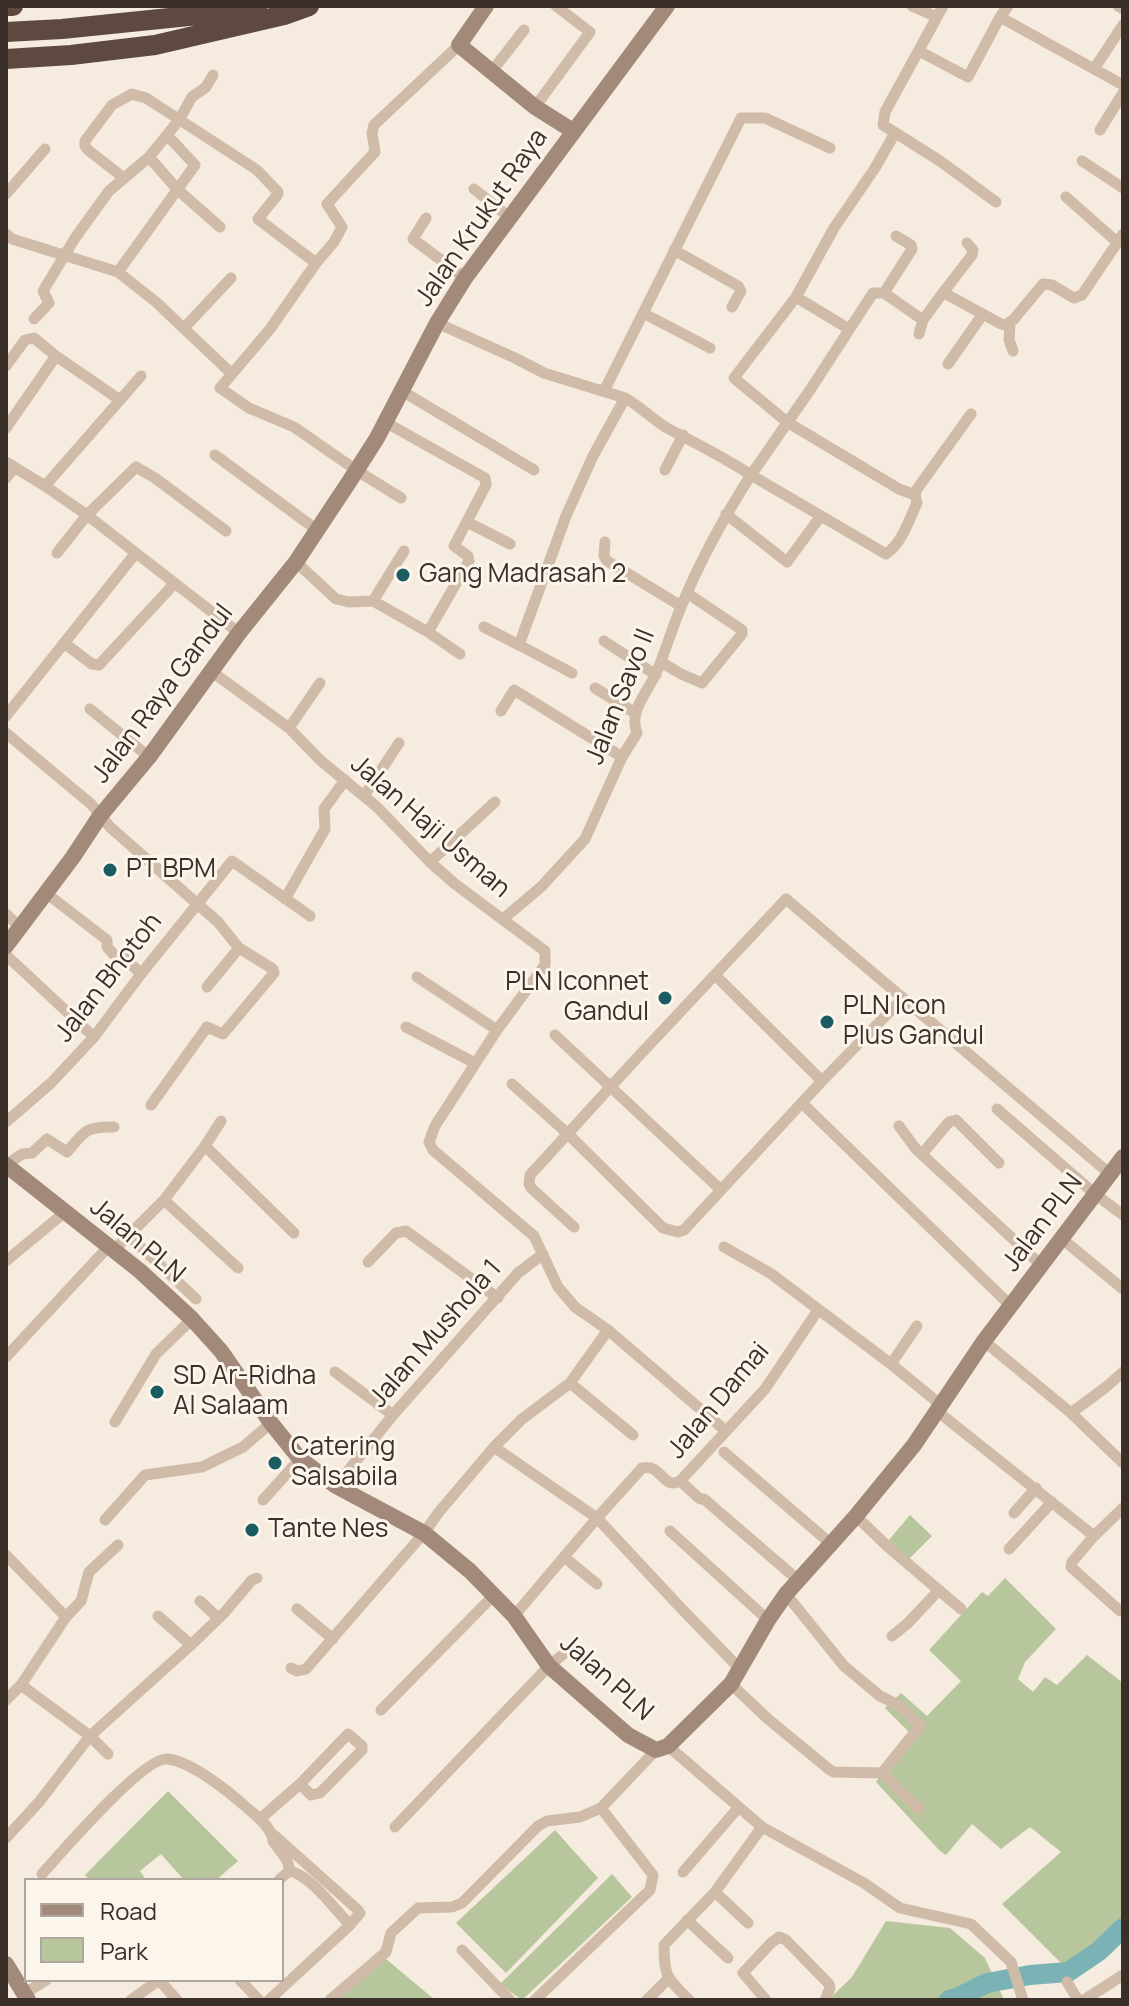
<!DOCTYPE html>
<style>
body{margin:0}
#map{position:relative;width:1129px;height:2006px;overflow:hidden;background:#f5ebde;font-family:Manrope,sans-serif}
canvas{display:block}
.frame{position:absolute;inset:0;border:8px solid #3b2f29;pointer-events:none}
.legend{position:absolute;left:24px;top:1878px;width:260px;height:104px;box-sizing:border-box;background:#fcf5ec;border:2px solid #afa69e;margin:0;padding:10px 14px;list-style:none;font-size:24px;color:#3b2f29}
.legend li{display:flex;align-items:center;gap:16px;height:40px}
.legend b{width:40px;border:2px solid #afa69e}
</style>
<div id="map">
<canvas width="1129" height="2006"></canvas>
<div class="frame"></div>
<ul class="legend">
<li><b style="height:10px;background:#a38979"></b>Road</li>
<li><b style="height:22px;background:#b7c69c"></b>Park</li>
</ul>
</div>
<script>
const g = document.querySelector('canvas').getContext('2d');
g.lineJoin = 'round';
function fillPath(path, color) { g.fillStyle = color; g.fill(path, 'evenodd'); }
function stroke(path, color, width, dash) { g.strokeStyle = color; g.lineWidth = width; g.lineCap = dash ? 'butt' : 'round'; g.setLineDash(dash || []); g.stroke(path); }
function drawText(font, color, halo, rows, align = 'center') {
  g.font = font + ' Manrope,sans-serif'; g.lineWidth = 6; g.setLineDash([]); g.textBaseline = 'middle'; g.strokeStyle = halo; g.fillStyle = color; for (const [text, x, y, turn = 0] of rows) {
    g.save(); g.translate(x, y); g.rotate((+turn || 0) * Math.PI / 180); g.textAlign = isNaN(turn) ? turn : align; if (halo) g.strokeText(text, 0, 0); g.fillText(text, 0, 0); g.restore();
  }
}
fillPath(new Path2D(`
 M910,1515L932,1536L909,1559L888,1541Z
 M1005,1578L1056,1629L1025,1662L1018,1679L1033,1692L1045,1677L1057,1685L1087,1655L1123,1683V1916L1113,1930L1068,1970L1002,1904L1061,1852L1030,1827L1001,1849L972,1824L946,1855L940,1851L876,1782L913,1736L885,1708L901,1693L927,1716L961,1681L929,1650L982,1592L988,1596Z
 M168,1791L238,1861L216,1880H184L161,1854L140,1871L146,1880H90L85,1875Z
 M555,1830L598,1878L506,1973L456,1923Z
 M612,1874L632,1897L522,2000L500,1984Z
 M886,1921L950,1928L985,1958L1004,2000H828L852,1977Z
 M386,1959L435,2000H337Z`), '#b7c69c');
stroke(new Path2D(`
 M949,2000L957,1998L987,1983L1030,1975L1068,1972L1099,1951L1123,1928`), '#7ab2b5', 20);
stroke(new Path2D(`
 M912,6L937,17
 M943,6L885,112L883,125L940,161L996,202
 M1008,6L1000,17L1123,85
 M1118,6L1123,9
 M919,51L968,77L1000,17
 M1094,69L1123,25
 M492,71L524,30
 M535,107L590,32L556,6
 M1100,130L1123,93
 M895,133L875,168L834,228L796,297L734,378L787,422L899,489L915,495
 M167,135L179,120L192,97L206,87L213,75
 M149,157L178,190L220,227
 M1082,161L1123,188
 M124,178L88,150L85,146V141L112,105L132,94L146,98L257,170L278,192V194L258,219L316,263
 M474,189L509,217
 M6,194L45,149
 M1066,197L1117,242
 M426,218L413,239L465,278
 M6,234L12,239L118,272L156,302L232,374L220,388L249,408L294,427L356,470L401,498
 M674,250L738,286L741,291L732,307
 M884,293L912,249L911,245L896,236
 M942,294L972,255L973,250L967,243
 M796,297L849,329
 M643,313L710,348
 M34,319L49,303L43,291L75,238L109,191L149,157L167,135L195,165L118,272
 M437,323L515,358L544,373L625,398C640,406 652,419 667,428C695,443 724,457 751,475L810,390L873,293H884L923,320L942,294H946L1001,324L1006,325L1014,319L1043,284L1052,285L1074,298L1082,295L1123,234
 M1010,323L1009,340L1013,351
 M184,328L231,278
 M919,334L923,320
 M948,364L983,314
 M6,366L25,340L34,338L56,356L120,400
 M232,374L270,329L316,263L334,242L342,227L327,204L375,152L372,133L374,125L459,45
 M402,391L534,470
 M604,391L741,118H765L830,148
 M385,422L485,478L486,485L454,546L468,556L469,561L428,632
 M6,428L56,356
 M215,455L317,530
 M6,462L45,486L87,515L239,633
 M665,470L683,435
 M6,478L14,468
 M45,486L141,376
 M726,514L787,562L820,517
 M467,522L510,544
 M605,542L604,556L607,561L681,606
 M57,553L87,515L136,467L155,478L226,531
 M296,562L336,599L349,602L373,601L428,632L460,654
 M373,601L404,551
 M484,627L519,645
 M604,641L656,675
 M64,643L92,664L99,665L174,584
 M661,662L681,674L702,683L742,634V630L687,593
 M211,671L289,728L320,760L377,807L430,862L455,884L545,951V965L497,1030L435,1126L429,1142L433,1150L534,1236L558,1287L575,1307L608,1330L726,1431
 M572,673L519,645L566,516L593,456L625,398
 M595,688L635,713
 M90,709L149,757
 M501,711L514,690L622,757
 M6,716L135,554
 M289,728L320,683
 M6,733L91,804L110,827L218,922L239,948L273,969L274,973L223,1034L207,1027L151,1105
 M364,796L399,743
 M430,862L495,802
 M46,893L107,940V947L116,957H124L141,974
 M285,899L325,829L324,809L345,780
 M6,914L21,928
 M503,919L541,887L585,839L622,757L637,733C628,710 649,691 657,671C666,650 672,628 681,607C700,561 724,517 751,475L886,554C902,543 909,520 917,503L915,495L917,489L971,414
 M6,955L94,1037
 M715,975L822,1081
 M417,977L497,1030
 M207,987L239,948
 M406,1027L475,1063
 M555,1035L721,1190
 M512,1084L567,1133L663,1228L678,1232L684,1230L822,1081L903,998
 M802,1103L1011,1306
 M997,1109L1095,1194L1123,1215
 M6,1122L51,1083L94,1037L141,974L232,861L310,916
 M899,1126L916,1149L1041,1265
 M205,1146L221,1121
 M922,1154L949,1122L956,1120L999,1163
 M6,1165L22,1154L32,1153L47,1139L67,1152C85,1131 86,1126 114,1127
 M164,1200L238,1268
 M574,1227L531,1188L529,1184L530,1175L636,1059L786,899L1110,1174
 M129,1236L196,1299
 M1061,1238L1123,1289
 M724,1247L770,1273L891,1364L941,1405
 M114,1250L164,1200L205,1146L294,1233
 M6,1261L65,1212
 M368,1262L396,1233L406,1231L498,1298
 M984,1341L1071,1413L1123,1463
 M6,1357L109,1246
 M891,1364L917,1326
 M335,1372L393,1415
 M570,1383L633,1435
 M937,1411L1094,1536
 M1071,1413L1106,1387L1123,1372
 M115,1422L156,1354L192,1319
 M494,1447L597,1518L679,1606L739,1668
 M724,1452L830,1543
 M680,1481L700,1499H704L798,1580
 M336,1486L393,1415L518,1273L543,1254
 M263,1500L300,1459
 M1014,1513L1036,1488
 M856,1516L887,1546L961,1609
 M105,1520L145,1475L202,1467L243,1447L271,1423
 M670,1531L768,1620
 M1009,1549L1052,1502
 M6,1555L66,1617
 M564,1557L597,1584
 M786,1594L844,1666L880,1696L900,1706L920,1726L882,1773
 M200,1601L218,1618
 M297,1609L333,1639
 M1120,1611L1071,1567L1072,1562L1094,1536L1123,1508
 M158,1616L191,1645
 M514,1616L597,1518L642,1468C662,1463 663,1492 681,1480L765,1389L818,1310
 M892,1636L908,1623L939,1590
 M291,1668L297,1671L306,1669L424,1533L439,1512L494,1447L522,1419L570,1383L608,1330
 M731,1684L768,1719L830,1770L834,1772L882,1773
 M6,1700L21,1685
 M381,1710L495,1594
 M668,1746L762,1827L864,1883L900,1908L971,1924L1011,1962L1023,2000
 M108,1754L90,1736L21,1685L66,1617L81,1601L89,1572L118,1545
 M882,1773L919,1809
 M260,1819L300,1784L348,1734L362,1746V1750L320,1793L311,1795L300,1784
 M395,1827L549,1666L572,1647
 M274,1835L358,1910L360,1913L350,1925
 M6,1838L39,1802L90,1736L191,1645L225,1612L252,1580L257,1578
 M683,1872L738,1808
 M42,1874C61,1853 145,1755 168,1759C192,1762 228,1791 246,1807C255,1815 267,1823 271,1834C276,1844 269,1836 276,1845C282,1855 290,1860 289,1871
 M279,1880L289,1871
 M715,1892L748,1923
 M687,1920L728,1958
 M462,1950L510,2000
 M159,1980L177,2000
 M240,1980L259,2000
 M1067,1982L1078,2000
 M24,1994L46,1980
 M131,2000L159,1980
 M269,2000L350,1925C335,1910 310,1874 289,1871
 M330,2000L386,1952L391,1933L418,1908L452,1907L462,1903L538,1826L547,1821L580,1817L601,1808
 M535,2000L650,1890L653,1875L601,1808L656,1750
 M647,2000L668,1979
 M689,2000C667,1978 664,1977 664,1945L715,1892L762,1827
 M766,2000L743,1973L771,1943L779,1937L786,1940L829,1984L830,1988L825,2000
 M1084,2000L1123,1975`), '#cfbba8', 11);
stroke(new Path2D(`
 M486,6L459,45L535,107L573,131
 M6,946L73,857L100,816L149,757L239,633L296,562L349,482L377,438L437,323L465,278L667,6
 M6,1165L140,1271L192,1319L221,1351L271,1423L300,1459L336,1486L424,1533L470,1571L514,1616L549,1666L628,1735L656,1750L668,1746L731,1684L768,1620L786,1594L856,1516L914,1445L984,1341L1123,1157
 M6,1964L28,2000`), '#a38979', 16);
stroke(new Path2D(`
 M6,6H13
 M6,32L62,29L257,9
 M6,59L71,55L155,45L284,15L309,6`), '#5d493f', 20);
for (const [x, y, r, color] of [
 [403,575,8,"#1a5c61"],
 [110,870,8,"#1a5c61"],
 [665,998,8,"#1a5c61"],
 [827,1022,8,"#1a5c61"],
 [157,1392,8,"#1a5c61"],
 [275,1463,8,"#1a5c61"],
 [252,1530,8,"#1a5c61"]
]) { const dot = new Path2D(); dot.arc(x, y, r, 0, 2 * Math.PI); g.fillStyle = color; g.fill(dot); stroke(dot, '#fcf5ec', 3); }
drawText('26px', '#3b2f29', '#fcf5ec', [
 ["Jalan Krukut Raya",482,218,-55],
 ["Jalan Raya Gandul",163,694,-53],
 ["Jalan Savo II",621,697,-68],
 ["Jalan Haji Usman",430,827,41],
 ["Jalan Bhotoh",109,978,-52],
 ["Jalan PLN",1043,1223,-53],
 ["Jalan PLN",137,1241,40],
 ["Jalan Mushola 1",436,1334,-49],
 ["Jalan Damai",719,1401,-50],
 ["Jalan PLN",606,1678,42]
]);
drawText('26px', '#3b2f29', '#fcf5ec', [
 ["Gang Madrasah 2",419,575],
 ["PT BPM",126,870],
 ["PLN Iconnet",649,983,"right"],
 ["Gandul",649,1013,"right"],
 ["PLN Icon",843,1007],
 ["Plus Gandul",843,1037],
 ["SD Ar-Ridha",173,1377],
 ["Al Salaam",173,1407],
 ["Catering",291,1448],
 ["Salsabila",291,1478],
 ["Tante Nes",268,1530]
], 'left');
</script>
